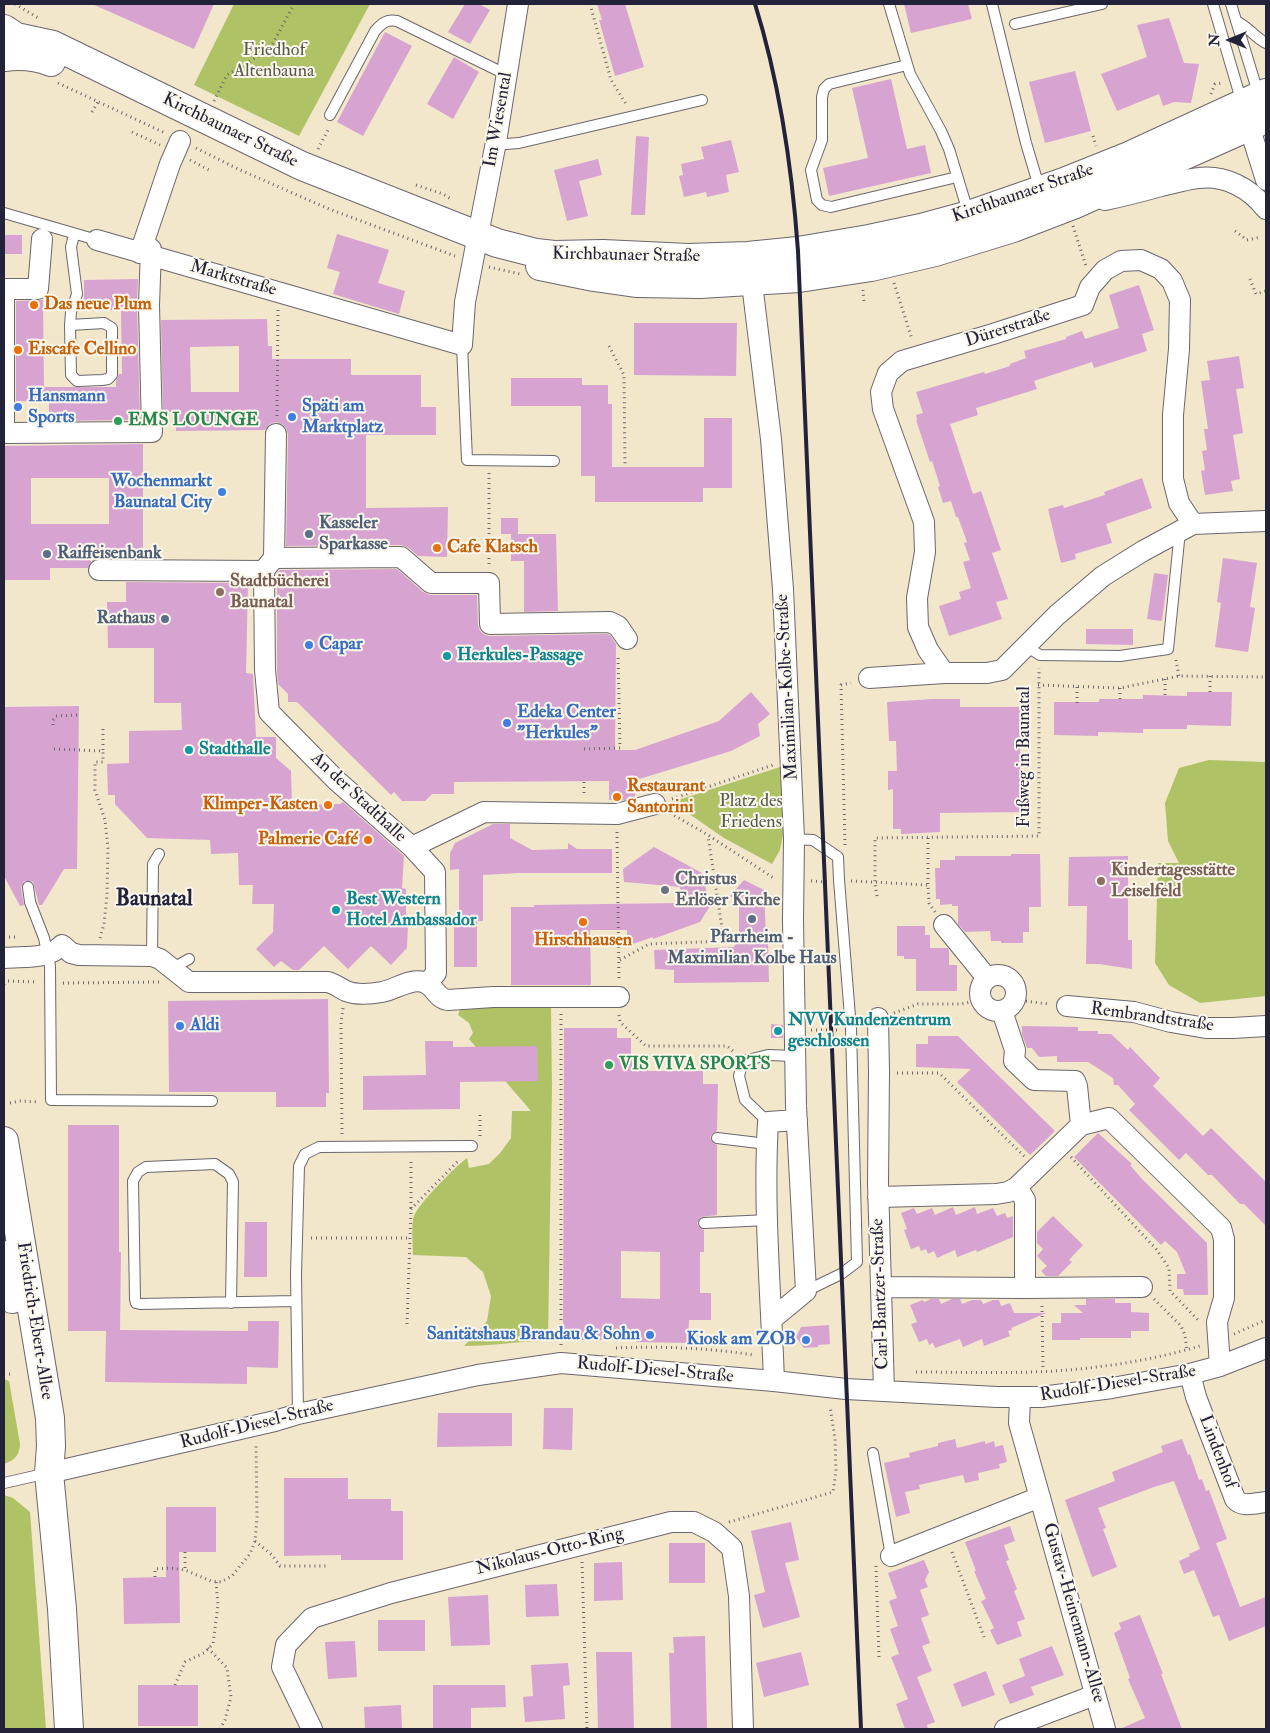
<!DOCTYPE html>
<meta charset="utf-8">
<style>
body{margin:0}
#map{position:relative;width:1270px;height:1733px;overflow:hidden;background:#f2e6cb;font-family:"IM FELL Double Pica",serif}
canvas{display:block}
.frame{position:absolute;inset:0;border:5px solid #22223b;pointer-events:none}
.north{position:absolute;left:1205px;top:15px;width:50px;height:50px;-webkit-text-stroke:4px #fbf7ec;paint-order:stroke;rotate:270deg;font-size:14px;font-weight:700;line-height:20px;text-align:center;color:#22223b}
.north::after{content:'';display:block;margin:auto;width:18px;height:22px;background:#22223b;clip-path:polygon(50% 0,100% 100%,50% 72%,0 100%)}
</style>
<div id="map">
<canvas width="1270" height="1733"></canvas>
<div class="frame"></div>
<div class="north">N</div>
</div>
<script>
const g = document.querySelector('canvas').getContext('2d');
g.lineJoin = 'round';
function fillPath(path, color) { g.fillStyle = color; g.fill(path, 'evenodd'); }
function stroke(path, color, width, dash) { g.strokeStyle = color; g.lineWidth = width; g.lineCap = dash ? 'butt' : 'round'; g.setLineDash(dash || []); g.stroke(path); }
function drawText(font, color, halo, rows, align = 'center') {
  g.font = font + ' "IM FELL Double Pica",serif'; g.lineWidth = 4; g.setLineDash([]); g.textBaseline = 'middle'; g.strokeStyle = halo; g.fillStyle = color; for (const [text, x, y, turn = 0] of rows) {
    g.save(); g.translate(x, y); g.rotate((+turn || 0) * Math.PI / 180); g.textAlign = isNaN(turn) ? turn : align; if (halo) g.strokeText(text, 0, 0); g.fillText(text, 0, 0); g.restore();
  }
}
fillPath(new Path2D(`
 M234,4H370L299,136L194,85Z
 M1209,760L1265,762L1266,996L1200,1003L1169,985L1155,963L1158,863H1179L1168,841L1165,803L1179,768Z
 M780,767L787,814L780,850L772,864L724,838L672,802Z
 M463,1001L551,1007L552,1088L548,1341C520,1341 492,1346 464,1346L487,1321L491,1296L483,1272L466,1257L413,1255C413,1247 411,1222 414,1216C419,1203 455,1167 467,1158L469,1168L489,1164L501,1152L511,1138L512,1111H531L469,1039L473,1033L469,1023L458,1015Z
 M4,1379L9,1381L20,1444C19,1456 15,1460 4,1464Z
 M4,1495L13,1498L30,1512L46,1729H4Z`), '#afc366');
fillPath(new Path2D(`
 M92,4H214L194,49Z
 M465,4H479L490,10L470,44L448,32Z
 M597,4H625L644,67L615,76L599,20H602Z
 M904,4H968L972,19L911,33Z
 M1169,18L1184,63L1199,64L1191,103L1174,102L1163,106L1159,94L1117,111L1101,74L1147,57L1137,25Z
 M385,32L412,46L363,136L337,122Z
 M454,57L479,72L453,119L427,104Z
 M1075,71L1091,131L1045,143L1029,82Z
 M891,79L907,149L925,145L931,173L829,196L823,168L868,158L852,88Z
 M636,136L649,137L645,215H631Z
 M731,140L739,172L726,175L729,192L707,197L706,192L684,197L679,176L683,175L681,164L704,159L701,147Z
 M598,159L602,175L579,181L588,216L567,221L554,170Z
 M337,234L389,250L378,283L405,291L399,314L333,294L340,272L327,268Z
 M4,235H22V254H4Z
 M138,279L137,305L140,420L49,421V402L16,401V301L43,300L44,387H116V381L119,374H122L121,310L84,311V280Z
 M1139,285L1154,330L1142,334L1147,351L1094,368L1092,362L1034,381L1037,389L976,408L978,415L950,424L973,494L981,491L1001,550L992,553L1008,599L996,602L1002,619L949,636L939,606L961,599L959,592L971,588L963,562L970,560L964,543L967,542L958,517H956L951,501L943,503L938,487L940,486L932,461L930,462L916,420H917L916,415L923,413L916,392L984,372L985,374L1010,366V364L1026,358L1024,351L1066,339V337L1082,331L1085,339L1119,328L1109,295Z
 M267,319L268,346H272V359H351V375H421V407H436V435H366V508L448,507L447,557L418,556L409,548L401,545L286,546L288,434L286,428L282,424L276,422L270,424L265,430L176,431V412H163L161,320ZM239,346V392H191L190,347Z
 M634,323H737L736,376L634,375Z
 M1239,356L1244,388L1236,389L1243,433L1233,435L1240,479L1231,481L1233,491L1205,495L1201,471L1205,470L1202,451L1207,450L1204,429H1208L1201,381L1210,380L1207,361Z
 M511,378H582V385H608V404H612V467H704V418H732V488H703V502H595V476H581V406H511Z
 M143,444V558H126V553H91V562L88,568H50V580H4V446ZM31,478H109V524H31Z
 M1142,478L1152,508L1106,524L1112,543L1075,554L1076,559L1061,563L1048,509L1063,505L1064,508L1105,495L1104,492Z
 M501,518H518V534H556L558,611L524,612V561H511V534H501Z
 M1223,558L1257,563L1250,607L1255,608L1248,652L1215,647L1221,603L1217,602Z
 M397,569L423,592L430,595H477L478,625L480,631L485,635L490,636L607,634L610,635L616,644L615,750H635L719,721L751,692L770,714L758,724L760,736L731,751L636,780L635,797L625,800H609V781L454,782V794H432L425,801H402L394,792L391,795L297,702H288V694L278,684L277,672V573L280,570Z
 M1154,573L1168,575L1162,621L1147,619Z
 M126,582L248,583L246,673L253,674L256,737H276V758L291,771L292,805L340,804L343,802L404,856L402,888L406,889V924H408L407,948L391,965L371,946L348,969L324,946L299,970H293L281,961L274,967L256,949L273,932L274,904H252L253,885H239L238,853L211,854L210,840L147,838L115,804V795H108L107,764L129,763V731L182,730L181,703H154V648H108L107,602H126Z
 M1086,629H1133V645L1086,644Z
 M1187,692H1232L1231,726L1187,725V729H1143V733L1098,732V736L1054,735V702H1099V699H1143V695L1187,696Z
 M932,699H960V707H1026L1027,748H1020V797H1027V812L940,813V832L901,834V829H893V789L888,790V771H897L896,741H889L887,702Z
 M79,706L77,869H64L42,905H39L33,882L30,881H24L21,887L24,905L20,906L4,876V707Z
 M493,824H510V838L532,850L568,849V843L577,849H612V873H519L483,875V921H477V967H454V921H459V869L450,870V853L455,843Z
 M654,847L702,873L710,906L700,922L653,939V937L627,946V930H590L591,985H511V907H534V905L680,903V887L624,882L623,869Z
 M1011,854H1040L1041,907H1029V932H1023V943H1001V941H991L990,931L965,932L958,924V906H952V904L940,905V899H936L935,868H940V860H955V856H1011Z
 M1128,856V940H1132V969L1099,964H1086L1087,906H1068L1069,857Z
 M744,880L764,890L766,937L768,939L769,982L674,983V970L655,969L654,950L734,947L739,938V902L730,896Z
 M897,926H925V935H930V948H948L949,951V965H957V991H916V959H904V956H897Z
 M328,999L329,1093H326V1107H276V1092H169L168,1001Z
 M771,1024L783,1025V1038H771Z
 M1022,1026L1078,1027V1031H1098V1034H1111L1128,1050L1130,1047L1160,1078L1153,1086L1203,1136L1211,1128L1266,1182V1226L1244,1204H1240L1212,1175H1208L1186,1153L1179,1160L1129,1110L1135,1104L1118,1085H1114L1113,1078L1088,1062H1057V1056L1039,1057L1032,1048H1027L1022,1034Z
 M564,1028H617V1038H631V1056H648V1071H703V1084H718L717,1131L712,1134L710,1138L713,1143L717,1145V1215L701,1217L697,1223L699,1227L704,1230V1252H700V1293H711V1320H689L688,1343L636,1342V1340H563ZM621,1251L660,1252V1299L621,1298Z
 M928,1036H958L1055,1131L1030,1155L957,1082L971,1069L916,1067V1044H928Z
 M425,1041H453V1047L537,1046L538,1081L460,1082V1109L363,1110V1076L426,1075Z
 M68,1125H119V1252H121L120,1330L248,1331V1321H279L278,1368L247,1367V1384L105,1382L106,1331H68Z
 M1098,1133L1132,1164L1130,1165L1142,1179L1207,1243L1208,1295H1184L1183,1289H1177V1274H1186L1177,1252L1165,1241L1161,1245L1074,1157Z
 M953,1207L956,1215L975,1207L977,1214L993,1208L997,1216L1005,1213L1007,1218L1013,1216V1237L977,1252L976,1250L957,1257L955,1250L937,1258L934,1251L928,1254L926,1249L921,1251L919,1246L911,1249L904,1230L907,1229L901,1213L914,1208L917,1214L932,1208L935,1215Z
 M1053,1216L1083,1245L1069,1260L1072,1262L1058,1276H1046L1041,1271L1047,1266L1037,1256L1043,1249L1037,1243V1232Z
 M245,1222H267V1277H244Z
 M931,1299H939L941,1304L952,1299H960L962,1304L972,1300H981L983,1304L993,1300H999L1001,1306L1010,1303L1014,1313H1046L1011,1328L1012,1330L1008,1331L1010,1336L984,1346L982,1339L963,1347L960,1339L935,1348L933,1343L929,1345L927,1339L919,1342L911,1324L917,1322L910,1305L923,1300L924,1302Z
 M1086,1299H1115V1303H1131V1312L1149,1313V1331H1131V1338H1080V1340H1052V1323H1061V1313H1083L1074,1305H1086Z
 M829,1325L830,1344L818,1345V1347L804,1348L796,1337L801,1327Z
 M544,1408H573L572,1450L543,1449Z
 M438,1413H512V1446L437,1447Z
 M955,1439L957,1448L985,1441V1444L994,1441L995,1447L1003,1445L1007,1462L999,1464L1000,1468L978,1473L979,1480L965,1483L963,1475L919,1485L920,1489L905,1492L910,1513L896,1517L884,1463L910,1457L909,1453L938,1446V1443Z
 M1182,1439L1188,1455L1190,1454L1199,1480L1202,1479L1206,1491L1209,1490L1227,1539L1216,1543L1240,1607L1266,1597V1626L1229,1641L1219,1615L1213,1617L1194,1570L1184,1574L1179,1561L1190,1556L1189,1554L1200,1549L1174,1481L1154,1487L1098,1508L1106,1528L1103,1529L1117,1567L1092,1577L1065,1500L1115,1481L1112,1472L1163,1452L1161,1446Z
 M284,1478H348V1499H391V1511H403V1560H341V1555L284,1556Z
 M166,1507H216V1552H179L180,1623L124,1624L123,1578L166,1577Z
 M791,1522L799,1560L785,1563L800,1617L763,1628L754,1595L765,1592L751,1531Z
 M1010,1526L1015,1541L1004,1545L1009,1560L1006,1561L1017,1589L1014,1591L1025,1619L1017,1622L1022,1636L997,1645L990,1630L994,1628L981,1601L986,1599L974,1571H976L965,1542Z
 M669,1543H705V1583H669Z
 M924,1560L929,1572L925,1580L928,1587L920,1590L929,1615L921,1618L930,1643L922,1646L932,1671L917,1677L935,1722L927,1725L928,1729H905L896,1704L908,1699L891,1657L899,1654L890,1629L898,1626L889,1601L897,1598L888,1573Z
 M622,1562L623,1600L594,1601V1563Z
 M557,1584L559,1616L526,1617L525,1585Z
 M488,1595L490,1645L451,1646L448,1597Z
 M1140,1615L1163,1674H1161L1182,1729H1120L1145,1718L1128,1679L1130,1678L1114,1633L1121,1629L1119,1623Z
 M378,1620H425V1651H378Z
 M705,1636L707,1729H671L669,1653H674L673,1637Z
 M355,1641L357,1677L328,1679L325,1642Z
 M1052,1646L1064,1675L1031,1687L1034,1695L1010,1704L1002,1685L1025,1676L1019,1659Z
 M596,1652H632L634,1729H598Z
 M801,1652L809,1685L764,1697L756,1663Z
 M568,1663L570,1685L563,1686L565,1719L525,1722L523,1697L533,1696L531,1665Z
 M986,1671L995,1695L962,1707L953,1684Z
 M138,1685H198V1726H138Z
 M433,1685H505L506,1707L471,1708V1728H433Z
 M401,1705L402,1729H365L364,1707Z`), '#d7a4d2');
const lane = new Path2D(`
 M889,4L910,74L941,131L949,149L969,215
 M992,4L1026,143L1040,190
 M1213,4L1242,103
 M1231,4L1259,96
 M1236,21C1248,26 1255,38 1266,43
 M1015,24L1102,4
 M907,65L829,84L824,89L822,97V140L811,170L817,200L822,205L831,207L957,177
 M330,115L375,31C382,23 387,19 397,21L497,70L507,73
 M496,142L506,144L519,143L702,100
 M4,213L97,240
 M70,325L104,323L112,328V375L108,379L102,380L77,381L71,375L70,325L71,312L77,294L71,247L74,235
 M462,345L467,460L554,461
 M1027,647L1040,655L1120,656L1168,649L1180,531
 M794,839L813,840L838,857L839,880L851,1029L857,1262L841,1274L806,1291
 M28,887L30,902L44,938L50,966L51,1100L212,1101
 M152,956L153,864L159,854
 M171,969L189,959
 M768,1122L745,1100L739,1076L743,1061L768,1055L795,1056
 M717,1138L767,1144
 M704,1223L768,1220
 M231,1303L233,1182L229,1174L215,1164L146,1167L138,1172L133,1181L135,1299L136,1303L140,1304L296,1301
 M298,1414L296,1274L299,1166L305,1154L319,1147L472,1146
 M873,1453L891,1556
 M4,1483L48,1473`);
const street = new Path2D(`
 M1245,113L1266,180
 M1105,200C1124,196 1143,191 1161,186C1174,183 1187,179 1199,178C1225,175 1250,188 1266,209
 M42,239L38,289H4V433L152,432L149,305L151,249
 M97,240L462,345L465,302L496,142L518,4
 M140,253L170,164L180,141
 M750,267L771,439L783,589L794,839L793,919L796,1106L806,1291L772,1319
 M274,558L401,557L431,583H489L490,624L610,622L618,626L627,639
 M265,569L274,558L276,434
 M99,570L264,571
 M264,571L265,670L269,712L336,780L412,847L484,812L617,814L655,804
 M944,673L928,650L918,627L917,598L925,552L924,522L883,409L881,392L888,373L902,361L993,334L1083,305L1090,287L1105,270L1121,261L1141,260L1161,269L1172,281L1180,300L1179,349L1173,415V479L1179,503L1193,524
 M869,678L944,673H987L1002,670L1057,615L1103,576L1143,551L1193,524L1266,521
 M412,847L435,872L436,973L427,984
 M944,925L987,978
 M4,958C23,956 48,960 62,945L71,953L79,955L152,956L160,959L189,982H328C335,984 340,988 346,991C356,995 371,994 382,992C394,990 411,978 423,982C435,985 435,998 448,1000L493,997H619
 M980 993a18 18 0 1 1 36 0a18 18 0 1 1-36 0Z
 M1067,1006L1134,1012L1171,1022L1206,1028H1233L1266,1026
 M1002,1011L1015,1050L1014,1061L1034,1080L1075,1081L1077,1086L1081,1125L1109,1118L1221,1228L1224,1239V1298L1217,1322L1220,1366
 M878,1018L879,1072L878,1183L884,1391
 M1017,1187L1025,1200V1288L1142,1287
 M878,1197L996,1194L1008,1192L1017,1187L1081,1125
 M881,1287L1025,1288
 M1190,1374L1196,1397L1235,1499C1242,1508 1256,1503 1266,1502
 M774,1381C771,1295 763,1207 768,1122L797,1120
 M1020,1398L1019,1423L1105,1729
 M49,1473L275,1421L298,1414L478,1375L561,1363L774,1381L846,1389L997,1397H1041L1112,1388L1190,1374L1220,1366L1266,1348
 M891,1556L1040,1497
 M312,1729L282,1667L286,1645L312,1618L391,1593L671,1522H694L714,1532L732,1548L739,1596L743,1729
 M1005,1729L1095,1695`);
const secondary = new Path2D(`
 M4,29L16,37L53,45L302,166L497,243L536,253L554,255L603,254L688,258L748,256L798,251L869,239L921,228L969,215L1064,182L1129,156L1266,93
 M4,57C20,55 36,56 51,62
 M540,266L594,277L636,283L700,284L799,278L871,267L935,252L1013,228L1073,205L1266,119
 M4,1141L50,1418L51,1446L49,1473L62,1609L69,1729
 M4,1255L12,1299`);
stroke(lane, '#6b676d', 12);
stroke(street, '#6b676d', 22);
stroke(secondary, '#6b676d', 30);
stroke(new Path2D(`
 M15,4L40,19
 M590,4L611,80L626,104
 M58,83L165,133
 M1211,94L1215,84L1223,83
 M214,101L227,75L270,49L292,8
 M92,112L98,102
 M132,132L160,145
 M1093,136L1096,146
 M196,148L238,169L329,209L455,256
 M318,149L329,128
 M190,160L209,170
 M416,185L443,194L451,199
 M1073,226L1086,266
 M1235,231L1247,240L1261,237
 M489,267L520,274
 M1250,279L1256,294L1266,291
 M894,283L912,339
 M863,290L864,302
 M609,346L624,375L625,467
 M277,416L278,310
 M489,473V565
 M1176,660L1179,676
 M1210,676V693
 M1165,679V696
 M1038,685L1120,688L1179,676L1266,677
 M1077,687V703
 M1120,688V699
 M53,725V720L56,716L79,715
 M54,749L103,751V728
 M584,749L620,748L618,654
 M584,782V796
 M672,799L773,765
 M670,813L708,835L775,879
 M617,832L619,981
 M928,838V885
 M845,845L841,685L851,683
 M811,881L827,882
 M851,881L928,885L929,903L935,912
 M877,896L875,884V838L1039,836V668
 M4,937H16V938
 M100,938L104,924L107,895L108,848L105,820L95,790V762H103V751
 M590,940L619,941
 M620,960L649,944L724,941L708,836
 M63,983L160,982
 M4,984L8,981L37,982
 M1016,1000L1049,1004
 M894,1013L918,1004H961L981,1000
 M561,1014V1345
 M619,1015L620,1022L646,1046H727L734,1052
 M811,1030H838
 M897,1073H939L1025,1157
 M10,1103L19,1101L39,1102
 M480,1115V1137
 M342,1134L341,1022L343,1008
 M1071,1157L1156,1249L1169,1268L1170,1291L1199,1321
 M411,1208V1160
 M311,1238H410
 M1154,1299L1181,1326L1185,1335L1187,1351
 M1042,1306L1043,1371
 M407,1324L411,1209L459,1160
 M1234,1334L1266,1320
 M616,1348C663,1346 708,1348 754,1355
 M916,1372C976,1372 1037,1375 1096,1367C1131,1363 1166,1356 1200,1346
 M4,1374H14
 M729,1522L833,1492L836,1471L835,1439L830,1406
 M255,1541L272,1555L280,1566H329
 M185,1552V1570
 M952,1552L984,1637
 M582,1562L587,1729
 M876,1566L879,1658
 M155,1577V1569L169,1568L185,1570L211,1581L221,1582L232,1576L240,1566L250,1554L255,1541L257,1517L256,1443
 M208,1648L227,1668L231,1697L225,1720L220,1729
 M175,1685L185,1662L204,1653L213,1644L218,1605L216,1582`), '#6b676d', 3, [1, 4]);
stroke(lane, '#fff', 10);
stroke(street, '#fff', 20);
stroke(secondary, '#fff', 28);
stroke(new Path2D(`
 M755,4C780,84 792,167 798,251L861,1729`), '#22223b', 4);
for (const [x, y, r, color] of [
 [34,305,5,"#e8710a"],
 [18,350,5,"#e8710a"],
 [18,407,5,"#3f7fe0"],
 [292,417,5,"#3f7fe0"],
 [118,421,5,"#2e9e5b"],
 [222,492,5,"#3f7fe0"],
 [309,534,5,"#5c6f8a"],
 [437,548,5,"#e8710a"],
 [47,554,5,"#5c6f8a"],
 [220,592,5,"#8d6e63"],
 [165,619,5,"#5c6f8a"],
 [309,645,5,"#3f7fe0"],
 [447,656,5,"#0f9aa8"],
 [507,723,5,"#3f7fe0"],
 [189,750,5,"#0f9aa8"],
 [617,797,5,"#e8710a"],
 [328,805,5,"#e8710a"],
 [368,840,5,"#e8710a"],
 [1101,881,5,"#8d6e63"],
 [665,890,5,"#6b7280"],
 [336,910,5,"#0f9aa8"],
 [752,919,5,"#5c6f8a"],
 [583,922,5,"#e8710a"],
 [180,1026,5,"#3f7fe0"],
 [778,1031,5,"#0f9aa8"],
 [609,1065,5,"#2e9e5b"],
 [650,1335,5,"#3f7fe0"],
 [806,1340,5,"#3f7fe0"]
]) { const dot = new Path2D(); dot.arc(x, y, r, 0, 2 * Math.PI); g.fillStyle = color; g.fill(dot); stroke(dot, '#fbf7ec', 2); }
drawText('18px', '#535a4a', '#fbf7ec', [
 ["Friedhof",274,51],
 ["Altenbauna",274,72],
 ["Platz des",751,802],
 ["Friedens",751,823]
]);
drawText('18px', '#22223b', '#fbf7ec', [
 ["Im Wiesental",499,120,-80],
 ["Kirchbaunaer Straße",230,131,26],
 ["Kirchbaunaer Straße",1023,194,-19],
 ["Kirchbaunaer Straße",626,256,1],
 ["Marktstraße",233,279,16],
 ["Dürerstraße",1008,329,-18],
 ["Maximilian-Kolbe-Straße",788,687,-93],
 ["Fußweg in Baunatal",1025,757,-90],
 ["An der Stadthalle",358,798,43],
 ["Rembrandtstraße",1152,1018,8],
 ["Carl-Bantzer-Straße",881,1294,-92],
 ["Friedrich-Ebert-Allee",34,1321,81],
 ["Rudolf-Diesel-Straße",655,1371,5],
 ["Rudolf-Diesel-Straße",1118,1384,-9],
 ["Rudolf-Diesel-Straße",257,1425,-14],
 ["Lindenhof",1217,1452,69],
 ["Nikolaus-Otto-Ring",550,1552,-14],
 ["Gustav-Heinemann-Allee",1073,1613,74]
]);
drawText('bold 18px', '#c56008', '#fbf7ec', [
 ["Das neue Plum",44,305],
 ["Eiscafe Cellino",28,350],
 ["Cafe Klatsch",447,548],
 ["Restaurant",627,787],
 ["Santorini",627,808],
 ["Klimper-Kasten",318,805,"right"],
 ["Palmerie Café",358,840,"right"],
 ["Hirschhausen",583,941,"center"]
], 'left');
drawText('bold 18px', '#366cbe', '#fbf7ec', [
 ["Hansmann",28,397],
 ["Sports",28,418],
 ["Späti am",302,407],
 ["Marktplatz",302,428],
 ["Wochenmarkt",212,482,"right"],
 ["Baunatal City",212,503,"right"],
 ["Capar",319,645],
 ["Edeka Center",517,713],
 ["\"Herkules\"",517,734],
 ["Aldi",190,1026],
 ["Sanitätshaus Brandau & Sohn",640,1335,"right"],
 ["Kiosk am ZOB",796,1340,"right"]
], 'left');
drawText('bold 18px', '#27864d', '#fbf7ec', [
 ["EMS LOUNGE",128,421],
 ["VIS VIVA SPORTS",619,1065]
], 'left');
drawText('bold 18px', '#4e5e75', '#fbf7ec', [
 ["Kasseler",319,524],
 ["Sparkasse",319,545],
 ["Raiffeisenbank",57,554],
 ["Rathaus",155,619,"right"],
 ["Pfarrheim -",752,938,"center"],
 ["Maximilian Kolbe Haus",752,959,"center"]
], 'left');
drawText('bold 18px', '#785e54', '#fbf7ec', [
 ["Stadtbücherei",230,582],
 ["Baunatal",230,603],
 ["Kindertagesstätte",1111,871],
 ["Leiselfeld",1111,892]
], 'left');
drawText('bold 18px', '#0d838f', '#fbf7ec', [
 ["Herkules-Passage",457,656],
 ["Stadthalle",199,750],
 ["Best Western",346,900],
 ["Hotel Ambassador",346,921],
 ["NVV Kundenzentrum",788,1021],
 ["geschlossen",788,1042]
], 'left');
drawText('bold 18px', '#5b616d', '#fbf7ec', [
 ["Christus",675,880],
 ["Erlöser Kirche",675,901]
], 'left');
drawText('bold 22px', '#22223b', '#fbf7ec', [
 ["Baunatal",154,900]
]);
</script>
